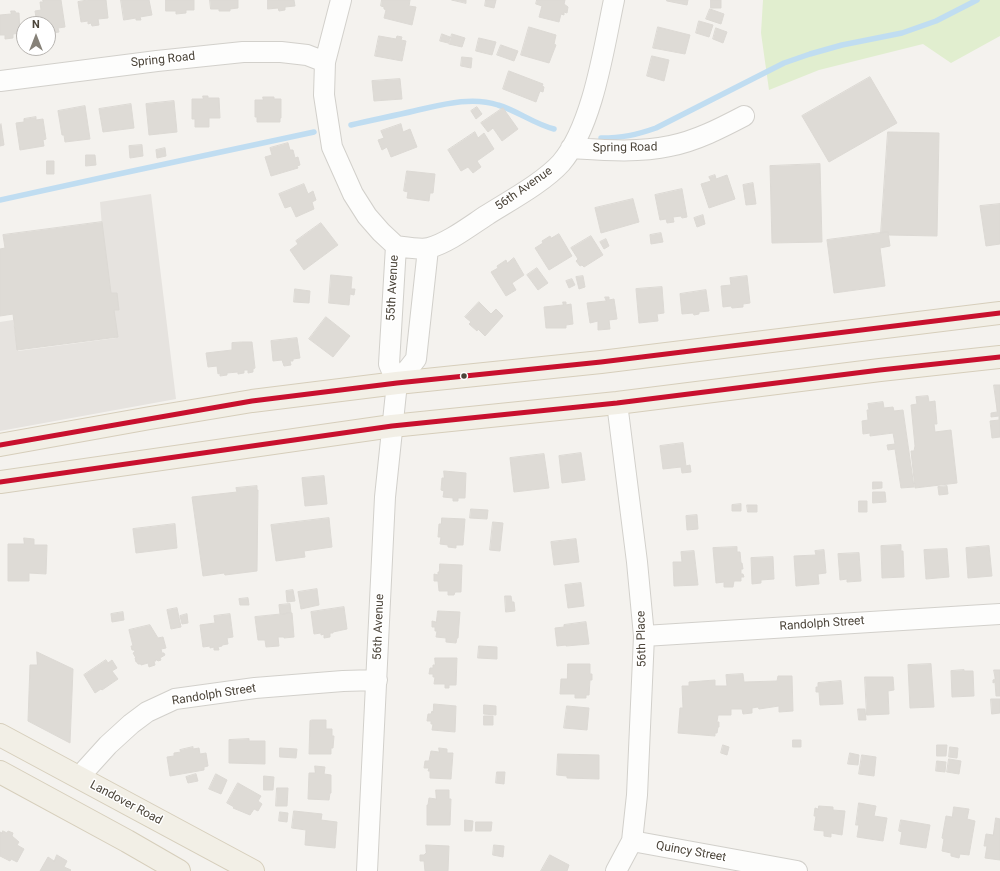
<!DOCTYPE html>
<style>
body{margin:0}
#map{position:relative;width:1000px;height:871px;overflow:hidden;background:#f4f2ee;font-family:Roboto,sans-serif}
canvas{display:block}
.north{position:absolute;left:16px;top:16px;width:40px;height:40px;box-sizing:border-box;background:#fff;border:1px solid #b7b4b0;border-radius:50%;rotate:0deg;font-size:11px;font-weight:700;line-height:16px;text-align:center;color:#4b4439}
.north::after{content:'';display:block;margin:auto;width:14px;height:18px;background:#868178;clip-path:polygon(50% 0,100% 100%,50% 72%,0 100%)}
</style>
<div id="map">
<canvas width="1000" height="871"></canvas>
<div class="north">N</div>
</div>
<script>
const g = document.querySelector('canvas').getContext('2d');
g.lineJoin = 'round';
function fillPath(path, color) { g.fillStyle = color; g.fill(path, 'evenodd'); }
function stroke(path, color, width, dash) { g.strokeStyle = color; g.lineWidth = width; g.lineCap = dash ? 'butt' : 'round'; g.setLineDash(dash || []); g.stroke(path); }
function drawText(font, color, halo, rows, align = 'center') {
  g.font = font + ' Roboto,sans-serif'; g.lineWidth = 3; g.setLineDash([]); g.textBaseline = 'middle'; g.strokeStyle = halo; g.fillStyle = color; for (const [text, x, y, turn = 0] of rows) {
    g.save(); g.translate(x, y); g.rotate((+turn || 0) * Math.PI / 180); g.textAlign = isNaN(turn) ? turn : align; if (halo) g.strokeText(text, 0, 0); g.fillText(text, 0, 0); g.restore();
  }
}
fillPath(new Path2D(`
 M763,0H1000V36L951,63L923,44L819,70L769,90L761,33Z`), '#e1eecf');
fillPath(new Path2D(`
 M151,194L176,399L0,431V322L13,320L18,351L116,338L102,227L100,202Z`), '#e6e3df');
stroke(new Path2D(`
 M351,125C372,120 393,116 414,111C441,105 471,96 498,105C518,111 534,124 554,129
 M601,138C622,138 636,135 656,128L784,63L810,54L842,45L902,33L936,21L977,0
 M0,200L114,175L314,132`), '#c0ddf1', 5.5);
const building = new Path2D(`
 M43,0H61L65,27L58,28L59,32L48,34V24H37L35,11L41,10L40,2H43Z
 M88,0H106L108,18L98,19L99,25L92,26L91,23L88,24V21L81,22L78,2Z
 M121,0H149L152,15L140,17L141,20H136V18L124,20Z
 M166,0H194V10H186V13L176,14V11H166Z
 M210,0H238V8L230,9V11H219V9H211Z
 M268,0H294L295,6L285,7V10L279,11L278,8L268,9Z
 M382,0H410L409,6L416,7L412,25L384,18L386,10L384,9V7L381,6Z
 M452,0H466V3Z
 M486,0H496L494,8L485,6Z
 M537,0H565L564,4L568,7L567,13L564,12V15L561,14L559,22L539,17L542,6L536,4Z
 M667,0H688L687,5L667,1Z
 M711,0H721V8H711Z
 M710,9L724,14L721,24L706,19Z
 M11,11H15L16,13H19L20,33L13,34V38L5,39V35H0V15L11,14Z
 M699,21L713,25L709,37L696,33Z
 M529,27L556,35L554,44L556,45L549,63L521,55Z
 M658,27L690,35L685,54L653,48Z
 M716,28L727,32L723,43L713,39Z
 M442,34L450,37L448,43L440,41Z
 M452,34L465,38L462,47L449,44Z
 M379,36L396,39L397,36L402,37L401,40L406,41L402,61L375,56Z
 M479,38L496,42L492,55L476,51Z
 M501,45L518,51L514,61L497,55Z
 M652,56L669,60L664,81L647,76Z
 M462,57L472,58L471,68L461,66Z
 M509,71L543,84L542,86L544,87L543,92L540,91L536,102L503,89Z
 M870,77L897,123L829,162L802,116Z
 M400,79L402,99L374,101L372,81Z
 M203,96H208V98H219L220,118H209V127H195V119H192V99H203Z
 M263,97H274V99H281V118H280V122H257V117H255V100H263Z
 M174,101L177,132L149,135L146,104Z
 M131,104L134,128L103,132L99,109Z
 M85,106L90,139L65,142L64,135H62L58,111Z
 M477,107L482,114L476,119L471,111Z
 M503,108L518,129L502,141L493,128L488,132L481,123Z
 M36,117V120L43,119L46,139L43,140L44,146L20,150L16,123L24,122V119Z
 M1,124L4,145L0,146V125Z
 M401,124L403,132L410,129L417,147L391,157L387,147L382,150L378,140L384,138L381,131Z
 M475,132L478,138L484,133L494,149L477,161L481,167L473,173L468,167L461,171L448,150Z
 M888,132L939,133L937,236L889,235L888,232L881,233Z
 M288,143L290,150H293L295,158L298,157L300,165L297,166L298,168L271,176L265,157L272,155L270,148Z
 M142,145L143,156L130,158L129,146Z
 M165,148L166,156L157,158L156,150Z
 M86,155H95L96,165L86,166Z
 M47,161H54V174H47Z
 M820,164L822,242L772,243L770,166Z
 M407,171L435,174L433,193H430L429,201L407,198L408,192L404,191Z
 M715,175L716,179L727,175L735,199L709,208L701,184L711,181L709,177Z
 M753,183L756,204L746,205L743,185Z
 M304,184L308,194L313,191L316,200L312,202L314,209L296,217L291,206L285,208L279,194Z
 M682,189L687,217L682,218L681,216L673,217L674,222L667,223L666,219L660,220L655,195Z
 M633,199L639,222L601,233L595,208Z
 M1000,204V244L986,246L980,206Z
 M703,215L705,224L697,227L694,218Z
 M102,222L111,293H117L119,310H114L118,337L17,350L13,314L0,316V249L5,248L3,235Z
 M321,223L338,245L304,270L290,250L298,244L296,241Z
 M888,232L890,246L880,248L885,286L834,293L827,240Z
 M661,233L663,242L651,244L650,235Z
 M559,234L572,256L549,270L535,248L543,243L542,241L550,236L551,238Z
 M591,236L603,255L584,267L582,265L580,266L576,261L578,259L571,248Z
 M606,239L609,246L604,249L600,242Z
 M514,258L524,275L512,283L516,290L506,296L491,272L498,268L497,266L506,260L507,263Z
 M537,268L548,283L538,290L527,275Z
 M331,275L352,277L351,289H355L354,295L350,294L349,305L329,303Z
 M583,276L585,287L579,289L576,277Z
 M747,276L750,303L743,304V307L732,308L731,306L723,307L721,286L731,285L730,278Z
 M572,279L575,285L569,288L566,281Z
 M662,287L664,313L657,314L658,321L639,323L636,289Z
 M295,289L310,291L309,303L294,302Z
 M706,290L709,311L699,312V314L694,315L693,313L682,314L680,294Z
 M605,297H609V300L614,299L617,319L609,320L610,329L598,330V321L590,323L587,303L606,301Z
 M479,302L491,314L496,309L503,316L485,336L478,329L477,331L469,324L471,322L465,317Z
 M563,302H566V305L571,304L573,324L566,325V328H546L544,307L563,305Z
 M326,317L350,336L333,357L309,339Z
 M297,338L300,358L293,359V361H290L291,365L284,366L282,360L273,361L271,341Z
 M242,342H252L255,368L253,369V372L248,373V370H244V373L238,374V372L227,373V375L220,376V373L218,374L217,366L208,367L206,353L232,350V343Z
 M994,385H1000V437L992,438L990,421L999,420V416L991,417V413L997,412Z
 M928,396L929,402L935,401L937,424H934L935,432L951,430L957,483L915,488L911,451H914L915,446L911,405L917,404L916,397Z
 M883,402L884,408L893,407L894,411L903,410L914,487L901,488L895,449L888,450L887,445L895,444L893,433L870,436V433L863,434L862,421L868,420L867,410H869L868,404Z
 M683,443L686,466L690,465L691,472L682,473L681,467L663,469L660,446Z
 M581,453L585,480L562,483L559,456Z
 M544,454L549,488L514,492L510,458Z
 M444,471L466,473L465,498H458V501H453V498L443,497L444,491L441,490L442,478H444Z
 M324,476L327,504L305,506L302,478Z
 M873,482H882V488L873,489Z
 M257,486V490H258L257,571L225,575L224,573L203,576L192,497L237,492L236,488Z
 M947,486L948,494L939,495L938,487Z
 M873,492H885L886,502L873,503Z
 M859,501H867V512H859Z
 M741,504V511H732V505Z
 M747,505H757V512H748Z
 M471,509L488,510L487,519L470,518Z
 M697,515L698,529L687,530L686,516Z
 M329,518L332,547L304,551L305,557L276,561L271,525Z
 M442,518L465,519L463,545H456V548L448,547V545L440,544L441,537H438L439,524H441Z
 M493,522L503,523L500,551L490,550Z
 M175,524L177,548L136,553L133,529Z
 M24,538L34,539V545H47L46,574L29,573V581H8V544H24Z
 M576,539L579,562L554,565L551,542Z
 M901,545V551H903L904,577L882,578L881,546Z
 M989,546L992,576L968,578L966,548Z
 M737,547V552H740L741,563H742L743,569H741V574H743L744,577H741V581H734L733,587H724V582L716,583L713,548Z
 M947,549L949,577L926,579L924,550Z
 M824,550L826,573L818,574L819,584L796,586L794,556L816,555L815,551Z
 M694,551L698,585L674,586L673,562H682L681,552Z
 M859,553L861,581L847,582V579L840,580L838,554Z
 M773,557L774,579L761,580V583L752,584L751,558Z
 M440,564L462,565L461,592H455L454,595H448V591H439L438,581H434V574L438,575V572H439Z
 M581,583L584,606L568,608L565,585Z
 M317,589L319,605L301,609L298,592Z
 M293,590L295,601L287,602L286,591Z
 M505,596H511L512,602H514L515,611L506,612Z
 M248,598L249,605H240L239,599Z
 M290,604L291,613L280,614L279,605Z
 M344,607L347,629L333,632V633H330V637L324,638V634L321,635V633L314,634L311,612Z
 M177,608L181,627L171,629L167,610Z
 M438,611L460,612L458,638H457L456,643L446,642V638L436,637L437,631H435V627H432V621L436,622Z
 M123,612L124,620L112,622L111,614Z
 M291,613H292L294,637L284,638V637H278L279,646L266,647L265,640H258L255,617Z
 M187,614L188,623L182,624L180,616Z
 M230,614L233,637L227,638L228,644L222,645V646L218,647L219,650H214V647L210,648V646L203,647L200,625L215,623L214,616Z
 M586,622L589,644L566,646V645L557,646L555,628L564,627V625Z
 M150,625L158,638L163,637L166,648L161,649L162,653H164L165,655L160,658L161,660L158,661L156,659V661H154L155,665L149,667L148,663L141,665V664H138L137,662H136L135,658H136L133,653L135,652L134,650H132L131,646H133L129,630Z
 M479,646L497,647V659L478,658Z
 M37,652L73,669L70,743L28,721L30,665H37Z
 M435,658H457L456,685H449V688H445V684H434L435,677H433V674H429L430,668H433V665H435Z
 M106,660L108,663L112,660L117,668L112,671L118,679L102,690L101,689L95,693L84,675Z
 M568,664H590V674H592V680H590L589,695H586V698H575V694H560L561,679H567Z
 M931,664L934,707L910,708L908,665Z
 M964,670V671H973L974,696L952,697L951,671Z
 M994,670H1000V696H996L995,682L993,683V680L995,679Z
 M743,674L744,682L777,681L778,676H792L793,711L779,712V706L759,709L758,707L752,708V713L743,714L742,709H731V715H718L717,722H719V727H718L717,733H715V736L678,733L680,708H683L682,686H689V682L715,680V686H727L726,675Z
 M865,677H893L894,690L888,691L889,714L867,715Z
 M841,681L843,704L820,705L819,692H816V687H818V683Z
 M991,699H1000V713L992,714Z
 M434,704L456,706L455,732L432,730L433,724H431V721H427L428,714H431L432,711L433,712Z
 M484,705L496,706V715L484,714Z
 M567,706L589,708L587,730L564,728Z
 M858,709H865L866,720H859Z
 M484,716H493V725H484Z
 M312,720H326V729H332V736H334L333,748H331V754H309L310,721Z
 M249,739V741H265V764L229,763V740Z
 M793,740H801V747H793Z
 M723,745L729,747L727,755L721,753Z
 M937,745H947L946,756H937Z
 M193,747V749L199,748L200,754L206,753L208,766L204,767V770L170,776L167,757L174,756V753L181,752L180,750Z
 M950,747L958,748L957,758L949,757Z
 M280,748L297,749L296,758L280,757Z
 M439,748L447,749V753H453L451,779L430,778V771H428L429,768H424L425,761H429L431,751L439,752Z
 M850,753L859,755L858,765L848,764Z
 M558,754L599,755V779L567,778V776L557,775Z
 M862,755L876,757L874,776L859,774Z
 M949,759L961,761L959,774L947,772Z
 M937,761L946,762L945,772L936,771Z
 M315,766L325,767L324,774L331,775V793H330L329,800L308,799L309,773H315Z
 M497,772H505L504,784L496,783Z
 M196,774L198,781L188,783L186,777Z
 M216,774L227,780L221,794L209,789Z
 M264,776L274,777L273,790H264Z
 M238,783L261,796L258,801L262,804L258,811L254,809L250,815L233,808L234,807L227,803Z
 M277,788H288L287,806H276Z
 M436,790H449V799H451L450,825H427V805H428L429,798L436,799Z
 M859,803L876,806L874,816L887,818L883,841L857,837L859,825H856Z
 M819,806L833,807V810L845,811L842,835L831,833V837L824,836V831L814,830L816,816H814L815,808L818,809Z
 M954,807L969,809L967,819L975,821L969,855L960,854L959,858L951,856V853L942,851L944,839L942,838L946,816L952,817Z
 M294,811L322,814L321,820L337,822L335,848L305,845L306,830L292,828Z
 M280,812L288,813L287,822L279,821Z
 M996,818L1000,819V860L985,858L987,846H984L986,834L993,835Z
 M465,820L473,821L472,831H465Z
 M901,820L930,825L926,848L900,844L902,832L899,831Z
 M476,822H492L491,831H476Z
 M3,831L7,833L8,831L13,833L12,836L19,842L17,845L24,849L17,862L11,859L10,861L0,856V832L2,833Z
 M426,845L449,846L448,871H425L424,861H420V855H424L426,853Z
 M494,845L504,846L503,857L493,855Z
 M57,855L67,861L64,867L71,870L70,871H40L48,857L54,861Z
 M550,855L569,865L567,871H541Z`);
fillPath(building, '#dedbd6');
stroke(building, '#dcd9d4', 1);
const street = new Path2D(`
 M341,0L325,62L324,95L332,147L353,194L367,216L381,232L396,246L389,364L397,383L385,497L367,871
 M0,81L157,61L243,52H281L307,55L325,62
 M571,148C603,150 638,153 670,146C696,141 721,128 744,116
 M396,246C404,247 421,250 429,248C448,243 470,226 487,215C509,201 544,182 561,163C593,126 604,47 614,0
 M397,383L416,359L428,249
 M644,636L1000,614
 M79,777L108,745L131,724L147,712L175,699L255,688L343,681L377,680
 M632,841L797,871
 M616,871L632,841L637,795L644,636L637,562L617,403`);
const primary = new Path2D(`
 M0,445L150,418L252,401L397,383L601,362L1000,313
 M0,482L392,426L617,403L880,370L1000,357
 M0,735L253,871
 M0,772L127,841L179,871`);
stroke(street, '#d2d0cb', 22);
stroke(primary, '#d6cebb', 24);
stroke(street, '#fdfdfc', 20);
stroke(primary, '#f2efe6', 22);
stroke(new Path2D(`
 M0,445L252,401L397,383L601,362L1000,313
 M0,482L392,426L617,403L880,370L1000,357`), '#c8102e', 5);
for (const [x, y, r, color] of [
 [464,376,3.5,"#4b4439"]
]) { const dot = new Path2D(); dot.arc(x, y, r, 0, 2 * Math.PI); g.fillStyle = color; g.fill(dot); stroke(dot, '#fff', 1.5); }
drawText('12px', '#4b4439', '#fff', [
 ["Spring Road",163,60,-6],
 ["Spring Road",625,148,-1],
 ["56th Avenue",524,189,-35],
 ["55th Avenue",393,288,-87],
 ["Randolph Street",822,624,-4],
 ["56th Avenue",379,627,-88],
 ["56th Place",642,639,-91],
 ["Randolph Street",214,695,-9],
 ["Landover Road",126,803,28],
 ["Quincy Street",691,852,10]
]);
</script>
